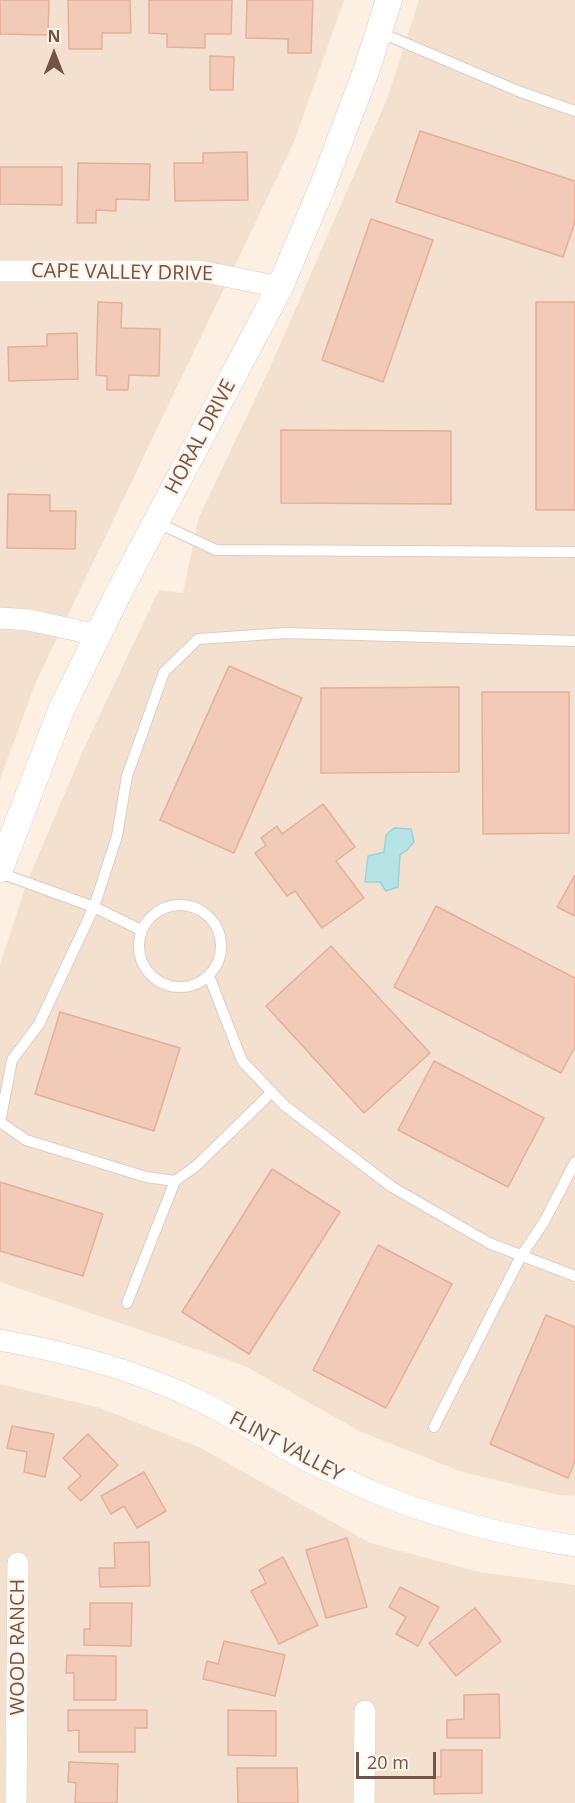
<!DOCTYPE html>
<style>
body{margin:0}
#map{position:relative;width:575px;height:1803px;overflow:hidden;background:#fdefe1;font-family:"Open Sans",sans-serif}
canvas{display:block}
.north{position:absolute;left:24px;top:24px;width:60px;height:60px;-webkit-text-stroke:4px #fff4e7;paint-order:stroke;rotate:0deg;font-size:16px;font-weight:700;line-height:24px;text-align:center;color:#745347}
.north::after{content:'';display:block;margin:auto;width:21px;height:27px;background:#745347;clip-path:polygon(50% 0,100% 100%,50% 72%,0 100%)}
.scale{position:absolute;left:356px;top:1752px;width:80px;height:27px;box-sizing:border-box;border:3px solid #745347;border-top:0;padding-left:8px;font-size:18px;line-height:21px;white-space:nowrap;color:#745347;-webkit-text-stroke:4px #fff4e7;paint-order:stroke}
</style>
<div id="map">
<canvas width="575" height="1803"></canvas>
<div class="north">N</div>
<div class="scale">20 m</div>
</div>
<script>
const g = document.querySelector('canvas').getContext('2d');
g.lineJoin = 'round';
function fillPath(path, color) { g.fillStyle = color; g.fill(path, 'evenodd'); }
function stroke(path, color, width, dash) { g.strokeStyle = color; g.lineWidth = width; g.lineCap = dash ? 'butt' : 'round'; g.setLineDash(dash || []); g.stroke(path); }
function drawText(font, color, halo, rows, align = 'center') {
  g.font = font + ' "Open Sans",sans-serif'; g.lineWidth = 4.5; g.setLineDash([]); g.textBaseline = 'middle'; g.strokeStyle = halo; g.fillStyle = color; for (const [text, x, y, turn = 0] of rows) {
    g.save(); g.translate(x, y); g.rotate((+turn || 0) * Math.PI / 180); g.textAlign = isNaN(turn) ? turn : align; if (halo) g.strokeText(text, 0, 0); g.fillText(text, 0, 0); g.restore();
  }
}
fillPath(new Path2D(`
 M0,0H344L294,142L36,682L0,779Z
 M419,0H575V1496L559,1495L462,1472L359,1431L245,1366L0,1282V965L27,882L85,746L159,590L183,593L199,517L268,372L387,99Z
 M0,1384L100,1408L199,1447L370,1543L480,1572L575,1585V1803H0Z`), '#f4e0cf');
const water = new Path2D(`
 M394,828L411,829L414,842L407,850L400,855L398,887L386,891L380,882H365L368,856L384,852L386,835Z`);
fillPath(water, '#b5e3e6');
stroke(water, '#9bd4d8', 1.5);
const building = new Path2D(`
 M0,0H49L48,35L0,34Z
 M68,0H130L131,33H102V49H69Z
 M149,0H232L231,34H205V48L167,47V34L149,33Z
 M247,0H313L311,53H288V39L246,38Z
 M210,56L234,57L233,90H210Z
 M420,131L575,181V222L563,257L396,202Z
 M247,152L248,200L175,201L174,163H203V153Z
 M78,163L150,164L149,200L116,199V211L96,210V223H77Z
 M0,167H62V205L0,204Z
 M371,219L433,240L383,382L322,360Z
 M98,302L122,303L121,328L160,329L159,376L129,375L128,390H107V376L96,375Z
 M536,302H575V510H536Z
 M77,333L78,379L9,381L8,347L47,346V334Z
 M281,430L451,431V504L281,503Z
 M8,494L50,495V511H76L75,549L7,548Z
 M229,666L302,698L234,853L160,820Z
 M459,687V772L321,773V688Z
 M482,692H569V833L483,834Z
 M323,804L355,847L336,861L364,898L322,928L295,891L287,896L255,853L266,845L261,838L277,826L282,834Z
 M575,875V916L557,907Z
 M436,906L575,978V1047L561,1073L394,987Z
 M331,946L430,1053L364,1113L266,1006Z
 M60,1012L180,1048L154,1131L35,1094Z
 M434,1061L544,1118L508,1187L398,1130Z
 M272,1169L340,1212L249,1354L182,1312Z
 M0,1182L103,1214L83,1276L0,1251Z
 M378,1245L452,1284L386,1408L313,1370Z
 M546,1315L575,1327V1462L568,1478L490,1444Z
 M12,1426L54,1434L45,1477L24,1472L27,1452L7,1448Z
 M88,1434L118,1465L81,1501L68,1488L81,1476L63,1458Z
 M144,1472L166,1511L137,1528L124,1506L111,1514L101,1496Z
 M347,1538L367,1607L326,1618L306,1550Z
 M149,1542L150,1586L100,1587L99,1568H115L114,1543Z
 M283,1557L318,1625L279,1644L251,1591L266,1583L259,1570Z
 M400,1587L439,1607L418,1646L396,1634L406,1617L389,1607Z
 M90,1603H132L131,1646L84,1645V1629H90Z
 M475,1608L501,1641L456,1676L429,1643Z
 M224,1641L285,1655L275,1696L203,1679L207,1661L218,1664Z
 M67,1655L116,1656V1700H74V1673H66Z
 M499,1694L500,1738H447V1720L464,1719V1695Z
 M68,1710H147V1728H135V1752H79V1730L68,1731Z
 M228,1710L276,1711V1756L228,1755Z
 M441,1750H482V1793L434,1794V1777H441Z
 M69,1762L118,1764L117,1803H75L76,1783L68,1782Z
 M237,1768H297L298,1803H238Z`);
fillPath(building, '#f2cab8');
stroke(building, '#e5af98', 1.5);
const service = new Path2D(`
 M379,32L518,91L575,111
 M156,522L216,550L575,552
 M0,873L94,907L141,930
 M139 946a41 41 0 1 1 82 0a41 41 0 1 1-82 0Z
 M209,976L242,1061L285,1106L392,1187L489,1243L575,1276
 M272,1092L196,1166L175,1181L146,1177L26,1140L0,1122L12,1060L39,1024L94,907L117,836L127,776L164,672L198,639L286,633L575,641
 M127,1303L175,1181
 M434,1427L521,1256L544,1222L575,1162`);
const minor = new Path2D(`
 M0,271H200L280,287
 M0,618L29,620L98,635
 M0,1340C68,1352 137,1370 200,1401C231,1416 261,1435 291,1452C316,1466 343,1478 369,1490C434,1518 505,1535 575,1546
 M16,1803L18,1563
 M364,1803L365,1711`);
const tertiary = new Path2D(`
 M0,869L62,708L119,592L280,287L323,185L366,71L389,0`);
stroke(service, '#e1cbbd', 12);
stroke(minor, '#e1cbbd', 22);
stroke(tertiary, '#e1cbbd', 27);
stroke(service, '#fff', 10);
stroke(minor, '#fff', 21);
stroke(tertiary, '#fff', 26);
drawText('20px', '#745347', '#fff4e7', [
 ["CAPE VALLEY DRIVE",122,273,1],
 ["HORAL DRIVE",201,437,-62],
 ["FLINT VALLEY",286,1447,28],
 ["WOOD RANCH",18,1647,-90]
]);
</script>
